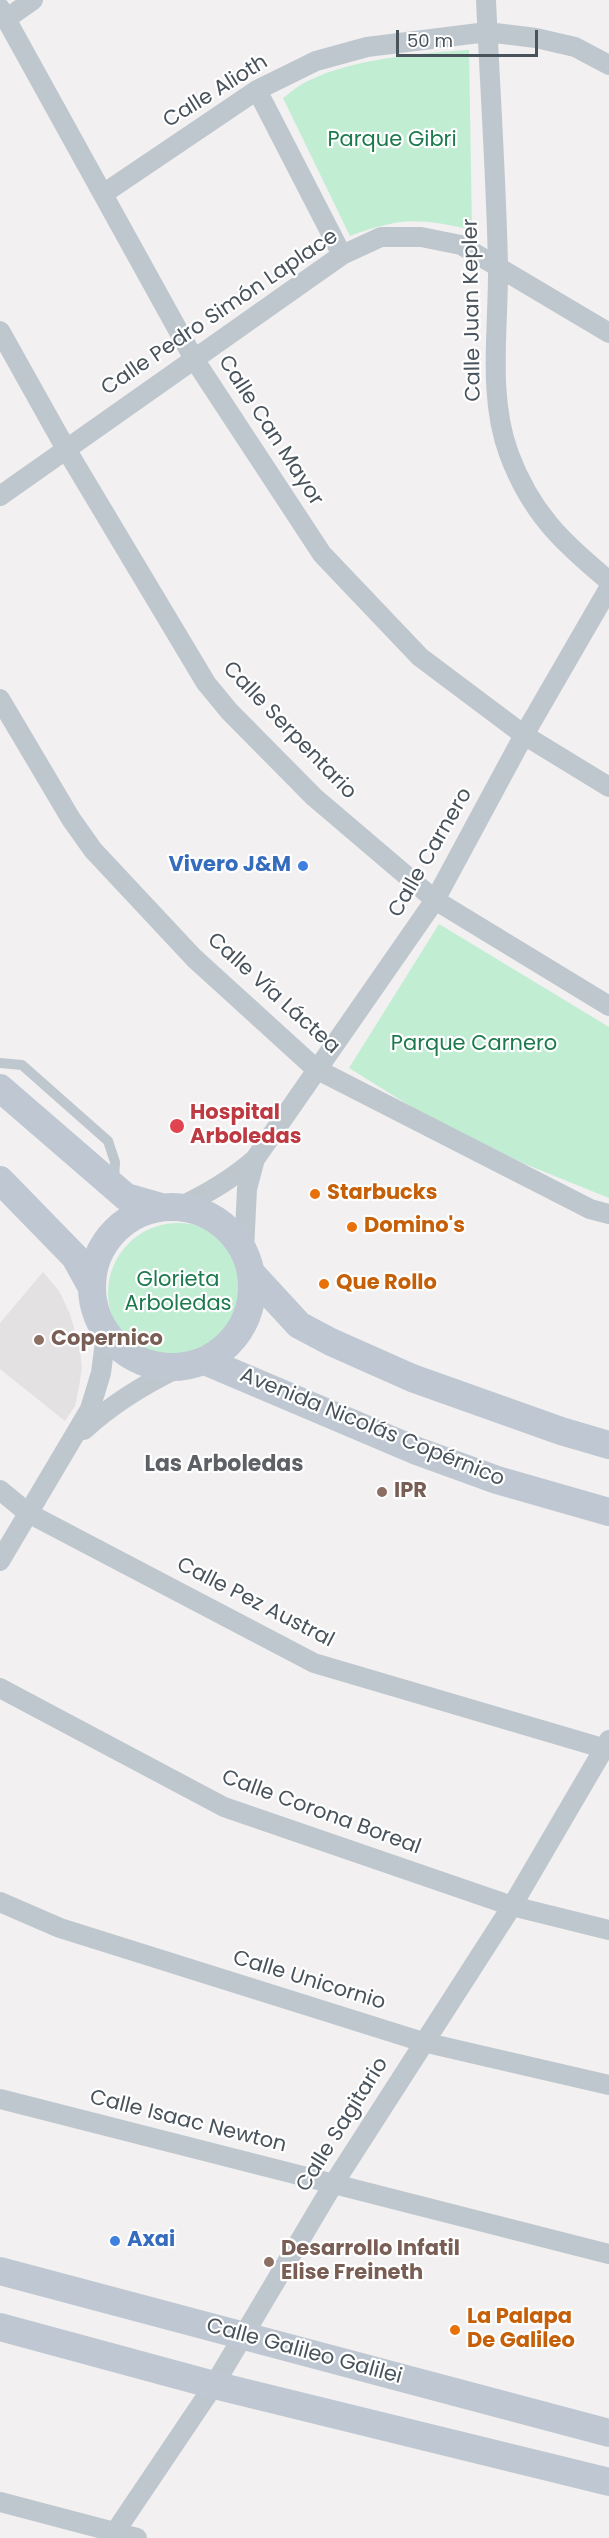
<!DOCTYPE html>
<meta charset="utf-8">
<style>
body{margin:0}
#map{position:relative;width:609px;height:2538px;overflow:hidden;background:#f2f0f0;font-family:Poppins,sans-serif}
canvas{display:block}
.scale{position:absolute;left:396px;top:30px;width:142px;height:27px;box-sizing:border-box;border:3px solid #49535c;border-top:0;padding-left:8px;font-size:18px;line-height:21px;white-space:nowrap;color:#49535c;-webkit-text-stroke:4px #fff;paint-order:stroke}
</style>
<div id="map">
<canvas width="609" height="2538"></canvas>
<div class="scale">50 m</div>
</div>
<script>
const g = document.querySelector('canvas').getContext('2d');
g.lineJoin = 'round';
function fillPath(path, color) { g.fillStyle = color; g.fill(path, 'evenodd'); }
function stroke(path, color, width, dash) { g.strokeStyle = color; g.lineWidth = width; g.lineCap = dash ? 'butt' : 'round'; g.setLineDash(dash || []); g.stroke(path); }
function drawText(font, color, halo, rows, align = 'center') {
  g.font = font + ' Poppins,sans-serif'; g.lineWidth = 4.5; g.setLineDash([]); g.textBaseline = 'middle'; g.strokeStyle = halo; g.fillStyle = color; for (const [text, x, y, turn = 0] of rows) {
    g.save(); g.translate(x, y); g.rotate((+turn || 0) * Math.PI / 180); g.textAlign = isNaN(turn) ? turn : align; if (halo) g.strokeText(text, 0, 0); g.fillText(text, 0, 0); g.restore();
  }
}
fillPath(new Path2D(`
 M43,1272L59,1291L70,1314L80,1349L82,1368L79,1387L75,1406L65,1421L0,1369V1323Z`), '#e3e1e1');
fillPath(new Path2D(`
 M469,50L472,230C419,218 402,217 350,236L283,98C291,92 300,84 310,80C353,59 421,53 469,50Z
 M439,924L609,1027V1198L525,1164L442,1126L349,1068Z
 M108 1293a70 70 0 1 1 140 0a70 70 0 1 1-140 0Z`), '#c1edd3');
stroke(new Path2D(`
 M0,1063L22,1065L108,1141L115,1162L114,1180`), '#bfc7ce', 10);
stroke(new Path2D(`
 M486,0C490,88 496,176 498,264C499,326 487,395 509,454C531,513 562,542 609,581
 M0,8L194,359L322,554L420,657L524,735L609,787
 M6,19L33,0
 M257,90L342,255
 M103,194L257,90L316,61L367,47L487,32L536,38L575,47L609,65
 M0,331L66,449L206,683L229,711L314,797L435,900L609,1006
 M0,496L342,255L381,237H421L461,245L609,333
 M0,699L71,819L93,850L194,958L316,1069L590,1209L609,1214
 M179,1207C207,1194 231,1180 255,1159L435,900L524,735L609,588
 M244,1250L247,1189L255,1159
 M84,1430C113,1403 143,1385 178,1368
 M0,1490L28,1513L314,1663L609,1750
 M0,1561L90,1409L101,1373L106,1334
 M0,1688L224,1807L512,1906L609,1930
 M0,1902L60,1928L423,2042L609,2085
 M0,2099L609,2254
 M0,2502L137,2538
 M115,2532L214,2385L334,2183L512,1906L609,1740`), '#bfc7ce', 20);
stroke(new Path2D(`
 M0,1088L126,1197L161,1207
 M0,1180L75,1257L91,1286
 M92 1287a80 80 0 1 1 160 0a80 80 0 1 1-160 0Z
 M252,1274L299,1325L331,1342L412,1378L561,1431L609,1445
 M205,1361L417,1451L497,1480L609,1512
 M0,2271L609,2433
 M0,2327L214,2385L609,2482`), '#bfc8d2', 28);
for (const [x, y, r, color] of [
 [303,866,6,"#3f7fe0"],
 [177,1126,8,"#e0444e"],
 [315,1194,6,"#e8710a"],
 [352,1227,6,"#e8710a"],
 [324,1284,6,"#e8710a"],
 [39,1340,6,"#8d6e63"],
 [382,1492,6,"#8d6e63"],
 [115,2241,6,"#3f7fe0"],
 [269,2262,6,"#8d6e63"],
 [455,2330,6,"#e8710a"]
]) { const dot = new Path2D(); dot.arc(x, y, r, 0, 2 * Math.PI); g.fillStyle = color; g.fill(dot); stroke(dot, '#fff', 2); }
drawText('21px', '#49535c', '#fff', [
 ["Calle Alioth",216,92,-32],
 ["Calle Juan Kepler",473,310,-91],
 ["Calle Pedro Simón Laplace",220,313,-34],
 ["Calle Can Mayor",270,431,57],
 ["Calle Serpentario",289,731,46],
 ["Calle Carnero",431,853,-60],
 ["Calle Vía Láctea",273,994,42],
 ["Avenida Nicolás Copérnico",372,1428,22],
 ["Calle Pez Austral",255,1603,27],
 ["Calle Corona Boreal",321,1813,20],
 ["Calle Unicornio",309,1981,17],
 ["Calle Isaac Newton",188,2122,14],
 ["Calle Sagitario",343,2125,-58],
 ["Calle Galileo Galilei",304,2352,15]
]);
drawText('21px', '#1d7a4e', '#fff', [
 ["Parque Gibri",392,141],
 ["Parque Carnero",474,1045],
 ["Glorieta",178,1281],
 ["Arboledas",178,1305]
]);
drawText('bold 21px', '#366cbe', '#fff', [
 ["Vivero J&M",291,866],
 ["Axai",127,2241,"left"]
], 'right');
drawText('bold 21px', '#be3a42', '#fff', [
 ["Hospital",190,1114],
 ["Arboledas",190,1138]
], 'left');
drawText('bold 21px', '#c56008', '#fff', [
 ["Starbucks",327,1194],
 ["Domino's",364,1227],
 ["Que Rollo",336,1284],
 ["La Palapa",467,2318],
 ["De Galileo",467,2342]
], 'left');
drawText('bold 21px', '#785e54', '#fff', [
 ["Copernico",51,1340],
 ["IPR",394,1492],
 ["Desarrollo Infatil",281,2250],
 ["Elise Freineth",281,2274]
], 'left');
drawText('bold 22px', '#5d6064', '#fff', [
 ["Las Arboledas",224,1465]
]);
</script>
